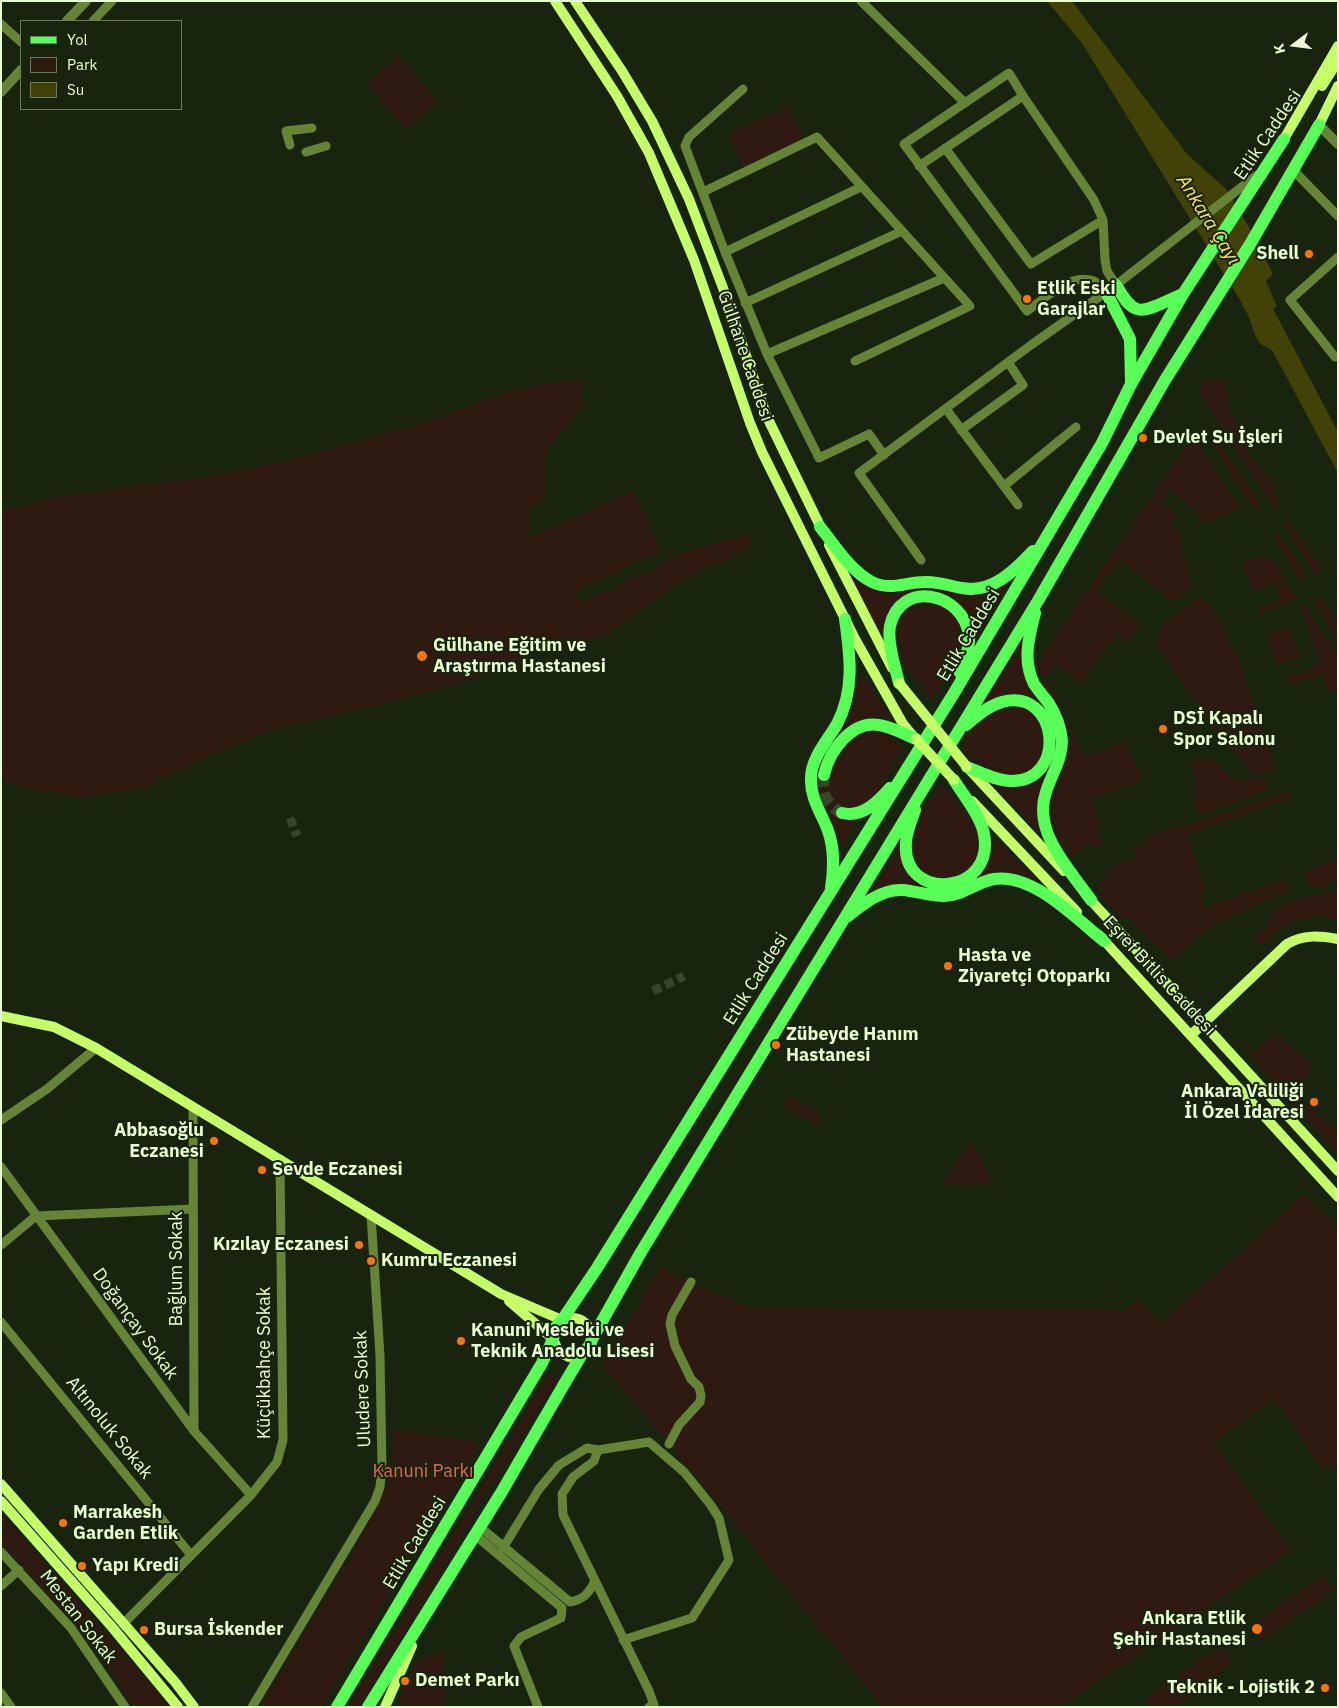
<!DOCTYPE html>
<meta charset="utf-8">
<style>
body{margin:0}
#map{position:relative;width:1339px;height:1708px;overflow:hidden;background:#18240d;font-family:"IBM Plex Sans",sans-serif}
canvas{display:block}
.frame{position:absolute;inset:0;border:2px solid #e8ffd0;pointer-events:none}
.legend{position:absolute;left:20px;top:20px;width:162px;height:90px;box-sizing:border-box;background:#18240d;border:1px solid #6b7c5b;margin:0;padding:6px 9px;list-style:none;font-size:15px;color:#e8ffd0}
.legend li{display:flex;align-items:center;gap:10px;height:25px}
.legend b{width:25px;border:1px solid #6b7c5b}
.north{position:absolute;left:1269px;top:20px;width:50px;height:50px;-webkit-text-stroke:4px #18240d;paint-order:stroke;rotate:255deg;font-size:14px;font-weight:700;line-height:20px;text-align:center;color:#e8ffd0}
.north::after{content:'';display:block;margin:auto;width:18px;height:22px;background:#e8ffd0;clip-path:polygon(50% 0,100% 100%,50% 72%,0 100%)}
</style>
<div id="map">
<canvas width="1339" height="1708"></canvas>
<div class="frame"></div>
<ul class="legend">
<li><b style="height:6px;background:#58ff57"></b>Yol</li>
<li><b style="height:14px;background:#2e1a10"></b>Park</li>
<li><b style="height:14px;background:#424208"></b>Su</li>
</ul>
<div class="north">K</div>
</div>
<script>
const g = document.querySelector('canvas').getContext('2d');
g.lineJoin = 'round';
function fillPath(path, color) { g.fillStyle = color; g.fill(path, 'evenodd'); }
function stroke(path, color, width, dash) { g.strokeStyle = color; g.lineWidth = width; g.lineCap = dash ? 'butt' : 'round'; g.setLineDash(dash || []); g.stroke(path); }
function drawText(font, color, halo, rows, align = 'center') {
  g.font = font + ' "IBM Plex Sans",sans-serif'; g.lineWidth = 4; g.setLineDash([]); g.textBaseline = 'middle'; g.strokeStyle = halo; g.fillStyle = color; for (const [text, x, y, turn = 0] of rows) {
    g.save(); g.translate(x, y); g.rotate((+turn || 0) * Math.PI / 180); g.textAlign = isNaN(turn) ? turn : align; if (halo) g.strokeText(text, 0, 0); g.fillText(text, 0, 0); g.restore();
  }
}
fillPath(new Path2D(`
 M399,56L438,103L405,129L367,83Z
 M788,106L804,139L744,169L728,135Z
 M1222,379L1224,381L1230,412L1238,426L1249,454L1274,484L1280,506L1277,511L1275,510L1199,392L1206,380Z
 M567,381H583L581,407L545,454V500L530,507L529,539L634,491L661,552L577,590L582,602L651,571L681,553L747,535H753L748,548L735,557L699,572L673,587L603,638L535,652L486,676L365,709L276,729L212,755L144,788L85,798L16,786L1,780V511L52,499L141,485L205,478L291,460L415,426L514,390Z
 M1195,440L1198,443L1240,509L1202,524L1197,513L1171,489L1160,501L1177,517L1171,525L1179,533L1191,583C1189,593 1179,602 1168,599L1120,560L1096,591L1140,624L1128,643L1117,635L1087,674L1089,676L1082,684L1055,663L1044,678L1059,701L1084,758L1125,741L1143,781L1091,799L1101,829L1097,831L1104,845L1095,849L1090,843L1071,858L1057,840L1050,817L1051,794L1063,767L1067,748L1053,700L1042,681L1036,665L1190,441Z
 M1219,441L1260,503L1261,509L1258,511L1253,508L1215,449V445Z
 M1289,520L1319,566L1321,571L1318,575H1315L1286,528L1285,523Z
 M1276,532H1278L1306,574L1305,580L1301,581L1297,576L1273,537L1274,533Z
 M839,555L873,588L890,593L904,592L916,587L930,586L986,592L1010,582L973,644L958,603L941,593L928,592L886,622L882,639Z
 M1263,557L1274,560L1286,580L1253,592L1242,563Z
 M1287,582L1298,599L1260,614L1258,608L1281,600L1276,586Z
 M1318,597L1322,600L1338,624V640L1315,604L1314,601Z
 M1197,599L1212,605L1240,665L1274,761L1273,771L1266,773L1254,774L1219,736L1155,644L1161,626L1181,609Z
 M931,603C935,605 941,606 946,608C986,631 948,676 931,700L900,659L896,638L897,622L905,612L918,604Z
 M1306,606L1338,658V690L1329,693L1323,675L1290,686L1287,677L1321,664L1300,607Z
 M1289,627L1300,657L1278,665L1267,635Z
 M1023,637L1022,656L1049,714L1055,734L1057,749L1041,834L987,780L1015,784L1052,753L1031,701L977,709Z
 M859,670L895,725C887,723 879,721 871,721C843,721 828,751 820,775L828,776C828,756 848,731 868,729C883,727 896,737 905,747L871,802L856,810H843L842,817L857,821L839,851C837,840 834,830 830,820C818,797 811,786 821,760L851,709Z
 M1012,705C1046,714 1043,725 1045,756L1026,775L998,776L967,756L963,750C966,736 973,721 986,713C993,709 1004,708 1012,705Z
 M1199,758L1214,761L1233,779L1263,778L1270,784L1268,791L1200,815C1190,807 1197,795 1196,783C1196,776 1192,771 1192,763Z
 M941,785C953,798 968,810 975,826C1003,895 876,900 921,813C926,803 934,794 941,785Z
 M1289,791L1291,798L1187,835L1206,891L1199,894L1204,908L1285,880L1289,890L1209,928L1171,962L1128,917L1123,921L1096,890L1112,866L1136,858L1133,848L1145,844L1143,837L1184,826Z
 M988,833L1039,883L1021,875L1011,873L955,890L872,893L901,840C900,856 905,864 914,877L968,882Z
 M1338,859V879L1322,887L1307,885L1304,873Z
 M1338,889V921C1330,919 1322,916 1314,917C1294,919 1274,933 1259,947L1253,939C1257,935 1264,931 1266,925C1269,918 1268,914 1275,909C1291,898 1318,898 1338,889Z
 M1276,1033L1314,1067L1293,1093L1327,1120L1338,1135V1156L1243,1047L1246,1045L1254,1054Z
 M789,1096L820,1115L821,1119L818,1124L815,1125L783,1107Z
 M972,1142L994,1184H942Z
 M1305,1194L1338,1229V1462L1323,1472L1275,1399L1214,1442L1291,1551L1061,1707H883L669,1444L602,1366L661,1267L700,1287L754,1309L1126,1310L1138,1299L1161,1324Z
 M549,1373L558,1379L522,1434L359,1707H348Z
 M392,1430L481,1442L322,1707H259L356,1549L386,1485L391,1460Z
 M1,1512L161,1695L170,1707H133L111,1672L75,1624L1,1543Z
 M1324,1575L1335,1590L1267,1638H1261L1255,1634L1252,1627L1255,1622Z
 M1218,1650H1223L1228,1654L1230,1660L1229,1665L1222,1673L1174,1707H1150L1146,1701L1147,1698L1206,1656Z
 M444,1652L445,1707H396L416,1660Z`), '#2e1a10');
fillPath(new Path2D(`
 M1047,1H1072L1187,154L1226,189L1251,231L1273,274L1266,281L1277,306L1273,309L1338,432V473L1272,350L1260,344L1255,335L1249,317L1240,300L1082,43Z`), '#424208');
stroke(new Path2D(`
 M290,818L297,836
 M653,991L684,976`), '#37452a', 9, [9, 4.5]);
stroke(new Path2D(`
 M824,775C820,792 827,806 842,813`), '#37452a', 12, [12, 6]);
stroke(new Path2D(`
 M861,1L965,103
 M93,21L112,1
 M1,24L21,42
 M743,89L689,137L685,146L725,252L767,354L819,458L869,434L884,455
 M1023,96L1009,73L904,144L1027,311C1045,299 1070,272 1094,281C1098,283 1102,288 1106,292
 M290,145L286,131L312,128
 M945,148L1031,264L1103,220
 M306,152L326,146
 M919,166L1023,96L1094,200L1103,220L1105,260L1107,271L1116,285
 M1293,170L1338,216
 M703,192L817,137L970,306L855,361
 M725,252L861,187
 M745,303L902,231
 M767,354L944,278
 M1335,357L1290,300L1338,257
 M946,409L1018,505
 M961,430L1023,385L1008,362
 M1004,486L1076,427
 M921,560L859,473L1031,345L1116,285L1257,175
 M193,1107L194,1431
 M1,1120L47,1089L96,1048
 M1,1167L194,1431L251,1495
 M1,1245L36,1216L193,1209
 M1,1322L191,1555
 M669,1444L679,1425L700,1402L701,1396L699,1387L691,1379L675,1346L670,1324L672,1315L691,1282
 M598,1450L649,1442L684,1472L710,1504L719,1518L729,1560L692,1618L623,1640
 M480,1527L570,1602C583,1600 589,1593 595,1581
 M475,1535L562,1608L561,1618L521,1637L514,1646L538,1707
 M503,1548L539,1489L559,1465L587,1448L598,1450L594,1461L573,1477L562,1494L563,1515L649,1691L654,1705L649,1707
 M1,1552L71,1628L125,1707
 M1,1586L19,1570
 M123,1624L251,1495L277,1462L283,1440L280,1159
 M1,1693L11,1707
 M252,1707L375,1501L380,1487L382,1469L380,1356L371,1215`), '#658436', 9);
stroke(new Path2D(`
 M67,21L86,1
 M1,92L21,70
 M1319,125L1338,144`), '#658436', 10);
stroke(new Path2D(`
 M555,1L617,96L649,153L694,260L750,423L762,452L855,639L903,724L913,736
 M575,1L622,71L652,121L689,199L723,288L767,417L823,532
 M1322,86L1338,61
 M1319,125L1338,86
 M1284,139L1338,46
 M829,545L892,668
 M968,768L1064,871
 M972,801L1077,912
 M1086,895L1338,1171
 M1099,935L1338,1197
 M1,1016L54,1027L96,1048L501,1294L562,1320C578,1314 591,1322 592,1339
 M1191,1035L1287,944C1304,934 1320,936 1338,939
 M509,1301L553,1339L558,1350L563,1354L569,1357L582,1354
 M1,1484L175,1682L194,1707
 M1,1501L112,1627L178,1707
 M385,1707L412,1646`), '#c4ff67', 10);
stroke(new Path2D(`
 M1116,285C1121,293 1127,306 1137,309C1147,313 1172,298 1183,294
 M1106,292L1130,339L1131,383
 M820,527C835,545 850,571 872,582C890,591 906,582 924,582C938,581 949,586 962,588C992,594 1015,570 1033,551
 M1035,613C1029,637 1022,660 1034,684C1038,690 1043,696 1048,702C1055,713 1061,728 1062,741C1062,760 1051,775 1046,792C1032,832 1070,870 1091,900
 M899,683C895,667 887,642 890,626C900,579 964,592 969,636C970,648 964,662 960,673
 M966,725C977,716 988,706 1002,702C1059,687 1068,782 1011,781C996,781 980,772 967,767
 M824,775C829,752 851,720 879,725C892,727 904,734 916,739
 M915,810C911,821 906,833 906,843C901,904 1000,895 983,830C978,812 963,795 954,780
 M842,813C862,818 878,802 890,788
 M831,888C834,868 835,848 827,828C820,811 810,797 811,778C811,758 828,740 837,724C855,690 850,655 845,619
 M848,916C863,904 882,889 902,890C916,891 930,896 944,896C962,896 976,882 994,879C1033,873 1075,918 1104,941
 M337,1707L542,1363L553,1339L555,1328L562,1320L597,1268L954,693L1102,443L1131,384L1183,294L1284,139
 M368,1707L501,1493L563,1386L582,1354L590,1345L592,1339L641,1252L1039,599L1165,380L1249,246L1319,125`), '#58ff57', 12);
stroke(new Path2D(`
 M899,683L967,767
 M916,739L954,780`), '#c4ff67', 10);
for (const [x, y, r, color] of [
 [1309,254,5,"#fb7400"],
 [1027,299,5,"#fb7400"],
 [1143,438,5,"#fb7400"],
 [422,656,6,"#fb7400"],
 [1163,729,5,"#fb7400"],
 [948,966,5,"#fb7400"],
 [776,1045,5,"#fb7400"],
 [1314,1102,5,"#fb7400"],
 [214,1141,5,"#fb7400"],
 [262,1170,5,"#fb7400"],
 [359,1245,5,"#fb7400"],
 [371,1261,5,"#fb7400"],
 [461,1341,5,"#fb7400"],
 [63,1523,5,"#fb7400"],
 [82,1566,5,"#fb7400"],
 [1257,1629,6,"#fb7400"],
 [144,1630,5,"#fb7400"],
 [405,1681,5,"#fb7400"],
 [1325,1688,5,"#fb7400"]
]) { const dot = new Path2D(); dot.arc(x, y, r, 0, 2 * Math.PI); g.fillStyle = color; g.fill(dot); stroke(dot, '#18240d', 2); }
drawText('18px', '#e8ffd0', '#18240d', [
 ["Etlik Caddesi",1268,135,-56],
 ["Gülhane Caddesi",745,356,71],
 ["Etlik Caddesi",969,635,-59],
 ["Eşref Bitlis Caddesi",1159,976,47],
 ["Etlik Caddesi",756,979,-58],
 ["Bağlum Sokak",177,1269,-90],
 ["Doğançay Sokak",135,1324,54],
 ["Küçükbahçe Sokak",265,1363,-90],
 ["Uludere Sokak",363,1389,-92],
 ["Altınoluk Sokak",109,1428,51],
 ["Etlik Caddesi",415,1543,-59],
 ["Mestan Sokak",78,1617,52]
]);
drawText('bold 18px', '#e8ffd0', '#18240d', [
 ["Shell",1299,254,"right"],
 ["Etlik Eski",1037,289],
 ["Garajlar",1037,310],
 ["Devlet Su İşleri",1153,438],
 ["Gülhane Eğitim ve",433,646],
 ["Araştırma Hastanesi",433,667],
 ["DSİ Kapalı",1173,719],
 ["Spor Salonu",1173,740],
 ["Hasta ve",958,956],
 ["Ziyaretçi Otoparkı",958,977],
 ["Zübeyde Hanım",786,1035],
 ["Hastanesi",786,1056],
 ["Ankara Valiliği",1304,1092,"right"],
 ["İl Özel İdaresi",1304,1113,"right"],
 ["Abbasoğlu",204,1131,"right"],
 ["Eczanesi",204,1152,"right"],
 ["Sevde Eczanesi",272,1170],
 ["Kızılay Eczanesi",349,1245,"right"],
 ["Kumru Eczanesi",381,1261],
 ["Kanuni Mesleki ve",471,1331],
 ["Teknik Anadolu Lisesi",471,1352],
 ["Marrakesh",73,1513],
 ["Garden Etlik",73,1534],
 ["Yapı Kredi",92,1566],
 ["Ankara Etlik",1246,1619,"right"],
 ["Şehir Hastanesi",1246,1640,"right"],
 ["Bursa İskender",154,1630],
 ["Demet Parkı",415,1681],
 ["Teknik - Lojistik 2",1315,1688,"right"]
], 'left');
drawText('18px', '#e46757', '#18240d', [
 ["Kanuni Parkı",423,1472]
]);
drawText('italic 19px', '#ffe35e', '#18240d', [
 ["Ankara Çayı",1208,220,58]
]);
</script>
